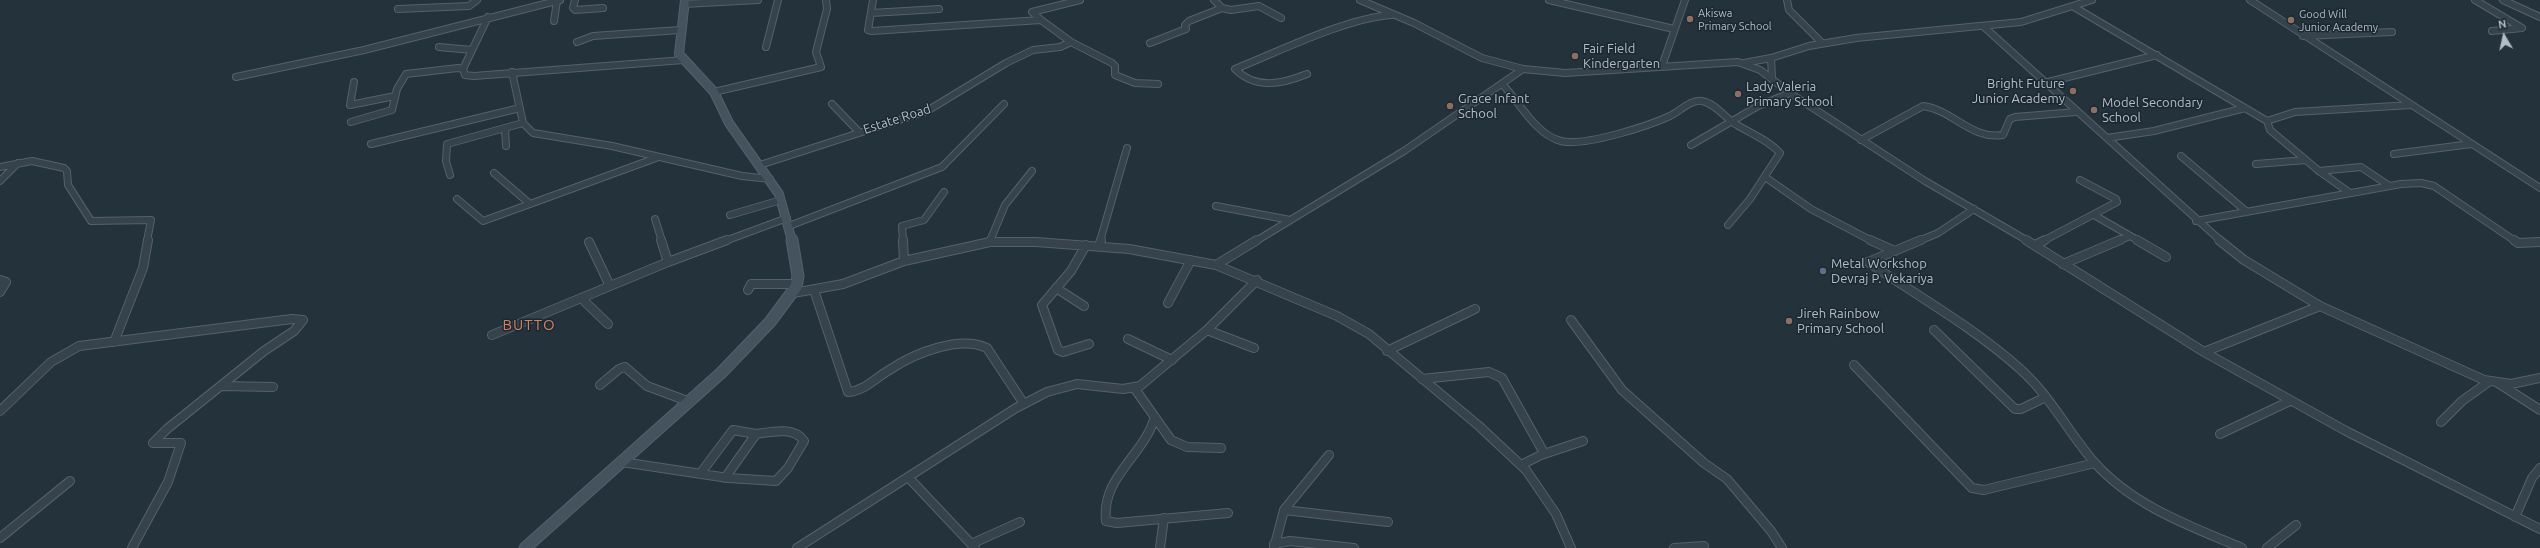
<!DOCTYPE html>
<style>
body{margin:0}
#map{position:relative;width:2540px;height:548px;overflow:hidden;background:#24323c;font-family:Ubuntu,sans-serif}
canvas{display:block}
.north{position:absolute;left:2484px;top:16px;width:40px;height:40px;-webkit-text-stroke:3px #1c2831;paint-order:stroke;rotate:351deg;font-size:11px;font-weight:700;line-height:16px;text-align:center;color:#b3bec8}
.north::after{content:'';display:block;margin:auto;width:14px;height:18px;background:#b3bec8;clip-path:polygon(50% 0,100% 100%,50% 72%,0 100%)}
</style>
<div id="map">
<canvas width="2540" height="548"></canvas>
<div class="north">N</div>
</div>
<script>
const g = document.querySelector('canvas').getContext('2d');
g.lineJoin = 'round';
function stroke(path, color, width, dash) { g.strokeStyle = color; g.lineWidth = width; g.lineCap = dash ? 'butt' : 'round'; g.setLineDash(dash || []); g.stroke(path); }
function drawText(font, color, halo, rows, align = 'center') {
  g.font = font + ' Ubuntu,sans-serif'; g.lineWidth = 3; g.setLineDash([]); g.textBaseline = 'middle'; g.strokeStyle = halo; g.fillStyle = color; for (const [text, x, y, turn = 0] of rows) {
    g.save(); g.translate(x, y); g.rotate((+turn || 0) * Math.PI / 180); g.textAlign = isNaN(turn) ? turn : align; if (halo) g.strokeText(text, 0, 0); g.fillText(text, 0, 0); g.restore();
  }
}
const streetFar1 = new Path2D(`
 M575,0L573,8L575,10L603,8
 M873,0L868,30L872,31L1041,20L1032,12L1080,0
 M1360,0L1414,23L1482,58L1523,69L1565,73L1738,62L1760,70L1790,93L1925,181L2028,241
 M1549,0L1674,29
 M1787,0L1789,10L1822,43
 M2250,0L2540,188
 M2475,0L2522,28L2492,31
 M2503,0L2540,17
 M684,4L758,0
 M2074,7L2267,121L2295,112L2411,105
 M1222,8L1231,10L1259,6L1281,18
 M398,9L469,6L477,0
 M871,13L939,9
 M1041,20L1071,42L1112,63L1115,66V75L1135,83L1158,84
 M554,21L557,1
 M1983,26L2221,241
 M2303,36L2392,32
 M577,42L593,36L680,30
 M1150,43L1186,29L1185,25L1189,21L1222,8L1214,0
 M439,47L472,50
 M766,47L778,0
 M1771,58L1772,78
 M1744,63L1771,58L1809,46L1856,38L2021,22L2092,0
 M1662,66L1685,0
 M463,69L488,17
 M512,72L523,123L533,133L612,146L742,176L770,179
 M1307,74C1282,84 1256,90 1235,69C1280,51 1346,18 1392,15
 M236,77L364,50L560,0
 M354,82L350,105L395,96
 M2044,83L2157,55
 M1503,85C1520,103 1536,135 1561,141C1584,147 1648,126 1670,116C1680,111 1691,99 1702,101C1715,103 1726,119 1737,125C1752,134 1768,140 1780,153L1750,199L1728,225
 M714,92L821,67L816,52L827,9L826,0
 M832,104L859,132
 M2267,121L2270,130L2319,171L2350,193
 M351,122L392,110L397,89L406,74L458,68L463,69L465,75L474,76L684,60
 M505,128L506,146
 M2107,138L2154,131L2245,108
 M1861,140L1923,106C1953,110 1971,140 2003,135L2010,119L2015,117L2076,112
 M371,144L520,108
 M1691,145L1758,106L1790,93
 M2394,154L2471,144
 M2181,156L2247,212
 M2256,164L2306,160
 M760,165L927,111L1006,63L1033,50L1060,47L1071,42
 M0,167L32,161L64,168L67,171L68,185L91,221L151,220L147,241
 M2319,171L2361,167L2388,185
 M494,173L530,204L656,158
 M450,175L446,161L447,144L523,123
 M1765,177L1811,209L1872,241
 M0,181L18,163
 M457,199L483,221L530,204
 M1216,206L1290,220
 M730,215L781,200
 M2094,215L2139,241
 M655,219L662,241
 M2196,221L2401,184L2421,183L2434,186L2515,241
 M789,226L942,167L1004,104
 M725,241L787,218
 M903,241L902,226L924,220L944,192
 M990,241L1005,205L1032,171
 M1100,241L1127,148
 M1256,241L1404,151L1523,69
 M1919,241L1938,233L1974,209
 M2043,241L2117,202L2116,199L2080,180
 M2118,241L2130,236`);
const street = new Path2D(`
 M661,240L668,262
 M903,240L904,261
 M1870,240L1895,251
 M2026,240L2204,352L2346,431L2540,529
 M2137,240L2166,257
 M2219,240L2244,260L2320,306
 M2514,240L2518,243L2540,242
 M589,242L610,286
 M990,242L991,240
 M1086,245L1071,271L1042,305L1058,350L1063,352L1089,344
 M2035,245L2045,240
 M1099,246L1101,240
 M1868,262C1919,297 1973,327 2019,368C2050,395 2068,432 2094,462C2133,506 2190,526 2242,548
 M1868,262L1921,240
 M2063,264L2120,240
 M1216,265L1257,240
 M0,280L6,282L0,292
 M1056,288L1084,306
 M748,290L751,284H796
 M814,290L848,392C865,391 876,377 891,369C915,353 960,335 987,348L1024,404
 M793,293L843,284L904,261L990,242H1036L1129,249L1216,265L1337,316L1369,334L1479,426L1526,470L1556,514L1571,548
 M581,298L608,324
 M1168,303L1191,260
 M1571,320L1622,390L1704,463L1727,479L1771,531L1782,548
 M1207,330L1254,348
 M1934,330L2015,409H2021L2046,397
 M492,335L668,262L727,240
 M1128,339L1172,360
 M114,342L143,268L148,240
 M1387,351L1475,309
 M2204,352L2320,306L2484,380L2511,384L2540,378
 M1854,365L1972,488L1984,490L2095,463
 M1422,379L1489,372L1502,378L1544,453
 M2498,383L2540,410
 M600,385L619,369L625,367L647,386L690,402
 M222,386L273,387
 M1135,389L1171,440L1187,447L1221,448
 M0,411L51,362L79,346L292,319L303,320L294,331L264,351L167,429L153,443H181L168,482L132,548
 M1155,417C1143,457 1101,477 1106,521L1117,523L1228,513
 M2441,422L2462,401L2487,383L2484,380
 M2220,434L2290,401
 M622,462L728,478L776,481L788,468L804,441C794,426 771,432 756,434
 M1521,465L1541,455L1583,441
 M700,474L733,430L756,434L725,478
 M1284,510L1388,522
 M2515,517L2532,478L2540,468
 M0,538L70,481
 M971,544L1020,522
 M1274,544L1290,541L1354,548
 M797,548L908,477
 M975,548L908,477L1016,408L1047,392L1077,384L1123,389L1140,386L1207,330L1257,280
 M1160,548L1164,518
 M1274,548L1284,510L1329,455
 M1674,548L1704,546
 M2267,548L2296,525`);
const secondaryFar1 = new Path2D(`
 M685,0L679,54L714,92L729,123L779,194L792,241`);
const secondary = new Path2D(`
 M525,548L721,373L770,322L796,287L798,276L792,240`);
stroke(streetFar1, '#55616a', 8);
stroke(street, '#55616a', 10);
stroke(secondaryFar1, '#55616a', 10);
stroke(secondary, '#55616a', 13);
stroke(streetFar1, '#37434c', 6);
stroke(street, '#37434c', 8);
stroke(secondaryFar1, '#45535f', 8);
stroke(secondary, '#45535f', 11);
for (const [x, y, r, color] of [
 [1690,19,4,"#8d6e63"],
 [2291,20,4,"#8d6e63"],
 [1575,56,4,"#8d6e63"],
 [2073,91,4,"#8d6e63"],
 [1738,94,4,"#8d6e63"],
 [1450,106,4,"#8d6e63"],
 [2094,110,4,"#8d6e63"],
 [1823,271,4,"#5c6f8a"],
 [1789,321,4,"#8d6e63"]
]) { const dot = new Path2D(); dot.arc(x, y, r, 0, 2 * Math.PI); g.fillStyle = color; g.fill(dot); stroke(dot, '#1c2831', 1.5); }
drawText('11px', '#b3bec8', '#1c2831', [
 ["Akiswa",1698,13],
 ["Primary School",1698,26],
 ["Good Will",2299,14],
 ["Junior Academy",2299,27]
], 'left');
drawText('13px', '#b3bec8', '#1c2831', [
 ["Fair Field",1583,49],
 ["Kindergarten",1583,64],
 ["Bright Future",2065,84,"right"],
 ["Junior Academy",2065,99,"right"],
 ["Lady Valeria",1746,87],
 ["Primary School",1746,102],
 ["Grace Infant",1458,99],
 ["School",1458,114],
 ["Model Secondary",2102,103],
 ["School",2102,118],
 ["Metal Workshop",1831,264],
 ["Devraj P. Vekariya",1831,279],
 ["Jireh Rainbow",1797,314],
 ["Primary School",1797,329]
], 'left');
drawText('13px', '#b3bec8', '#1c2831', [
 ["Estate Road",897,119,-18]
]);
g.letterSpacing = '1px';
drawText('15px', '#d38263', '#1c2831', [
 ["BUTTO",529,325]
]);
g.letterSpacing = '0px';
</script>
